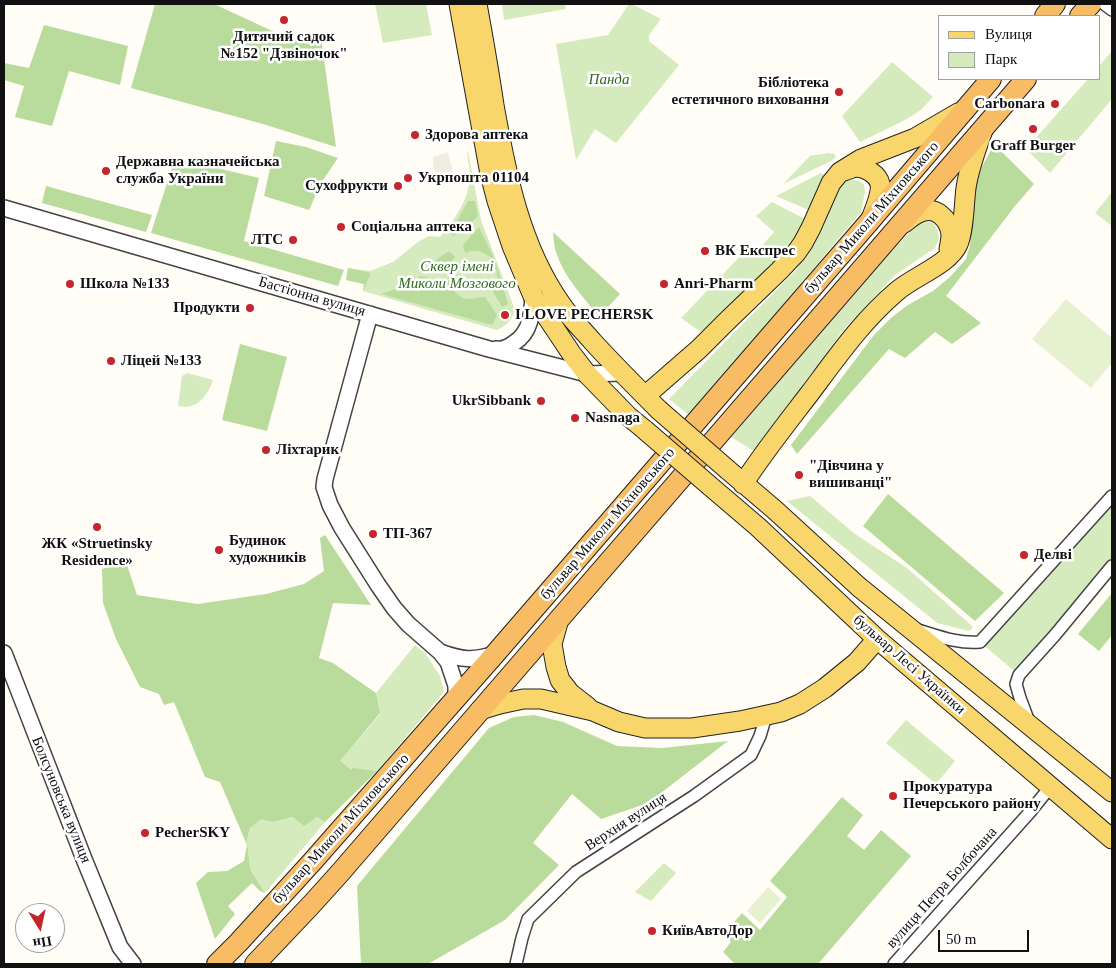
<!DOCTYPE html>
<meta charset="utf-8">
<style>
body{margin:0}
#map{position:relative;width:1116px;height:968px;overflow:hidden;background:#fffdf5;font-family:"Times New Roman",serif}
canvas{display:block}
.frame{position:absolute;inset:0;border:5px solid #111;pointer-events:none}
.legend{position:absolute;left:938px;top:15px;width:162px;height:65px;box-sizing:border-box;background:#fff;border:1px solid #a0a0a0;margin:0;padding:6px 9px;list-style:none;font-size:15px;color:#111}
.legend li{display:flex;align-items:center;gap:10px;height:25px}
.legend b{width:25px;border:1px solid #a0a0a0}
.north{position:absolute;left:15px;top:903px;width:50px;height:50px;box-sizing:border-box;background:#fff;border:1px solid #a0a0a0;border-radius:50%;rotate:170deg;font-size:14px;font-weight:700;line-height:20px;text-align:center;color:#111}
.north::after{content:'';display:block;margin:auto;width:18px;height:22px;background:#c4262e;clip-path:polygon(50% 0,100% 100%,50% 72%,0 100%)}
.scale{position:absolute;left:938px;top:930px;width:91px;height:22px;box-sizing:border-box;border:2px solid #111;border-top:0;padding-left:6px;font-size:15px;line-height:18px;white-space:nowrap;color:#111;-webkit-text-stroke:4px #fff;paint-order:stroke}
</style>
<div id="map">
<canvas width="1116" height="968"></canvas>
<div class="frame"></div>
<ul class="legend">
<li><b style="height:6px;background:#f9d66b"></b>Вулиця</li>
<li><b style="height:14px;background:#d5ebbd"></b>Парк</li>
</ul>
<div class="north">Пн</div>
<div class="scale">50 m</div>
</div>
<script>
const g = document.querySelector('canvas').getContext('2d');
g.lineJoin = 'round';
function fillPath(path, color) { g.fillStyle = color; g.fill(path, 'evenodd'); }
function stroke(path, color, width, dash) { g.strokeStyle = color; g.lineWidth = width; g.lineCap = dash ? 'butt' : 'round'; g.setLineDash(dash || []); g.stroke(path); }
function drawText(font, color, halo, rows, align = 'center') {
  g.font = font + ' "Times New Roman",serif'; g.lineWidth = 5; g.setLineDash([]); g.textBaseline = 'middle'; g.strokeStyle = halo; g.fillStyle = color; for (const [text, x, y, turn = 0] of rows) {
    g.save(); g.translate(x, y); g.rotate((+turn || 0) * Math.PI / 180); g.textAlign = isNaN(turn) ? turn : align; if (halo) g.strokeText(text, 0, 0); g.fillText(text, 0, 0); g.restore();
  }
}
fillPath(new Path2D(`
 M375,4H426L432,35L383,43Z
 M502,4H565L566,9L504,20Z
 M629,4H632L661,19L649,35V41L679,65L616,143L595,129L576,160L556,44L608,35Z
 M1112,51V99L1050,173L1026,149L1088,79H1100V65Z
 M892,62L933,97L921,110L907,119L860,142L842,116Z
 M468,152L481,220L515,310C511,321 507,325 497,330L363,291L364,284L346,280L348,268L370,271L393,262L418,242L429,236L440,237C454,220 469,200 470,177C470,169 468,161 467,153Z
 M828,153L834,154L836,157L831,161L783,184L810,156Z
 M821,173L828,177L813,212L776,196Z
 M849,179L857,180L864,184L865,192L861,212L690,416L669,399L797,269L833,193L840,183Z
 M1112,192V226L1095,213Z
 M772,202L807,220L796,239L759,277L701,332L681,318L747,249L754,255L774,232L756,216Z
 M920,221H926L934,224L938,231L939,239L935,248L895,275L844,329L754,451L731,437L890,253Z
 M187,373L213,380C207,397 197,410 178,406L182,376Z
 M810,496L855,534L907,568L973,627L969,631L937,623L787,501Z
 M1112,496V566L1019,675L980,642Z
 M415,645L425,653L440,676L444,692L377,771L352,770L340,761L380,714L376,693Z
 M906,720L955,761L936,784L886,743Z
 M294,817H317L325,822L265,893L250,869L247,840L250,828L261,818L273,822Z
 M664,863L676,873L651,901L635,892Z`), '#d5ebbd');
fillPath(new Path2D(`
 M155,4H214L294,41L321,37L336,147L263,124L131,88Z
 M44,25L128,46L120,85L69,71L52,126L15,117L24,86L4,80V63L29,68Z
 M276,141L306,147L338,158L321,183L309,210L264,196Z
 M994,144L1034,184L1015,206L946,296L981,323L952,344L935,332L905,358L889,349L797,454L791,445L874,335L892,317L908,305L933,291L950,277L966,259L970,245L976,186L982,167Z
 M175,158L259,178L244,241L344,270L338,286L151,233Z
 M46,186L152,215L146,232L42,203Z
 M468,201H475L478,216L465,229L453,236L448,231L458,219Z
 M479,227L495,260L508,304L502,307L492,290L498,279L494,259C485,254 477,247 466,253L464,250L463,245Z
 M553,232L620,294L599,317C584,298 565,278 557,255C554,248 554,240 553,232Z
 M449,251L455,257L449,265L448,273H443L442,268H435L431,271L427,269L437,259Z
 M348,268L371,273L363,291L364,284L346,280Z
 M421,276L427,277L428,282L437,284L442,279H448C450,288 458,298 468,299C473,299 480,297 485,297L497,315L492,325L381,294L406,285Z
 M240,344L287,357L267,431L222,420Z
 M888,494L1004,593L975,621L863,526Z
 M325,535L371,605L333,603L319,658L333,663L376,693L380,713L340,761L352,770V768L377,771L325,822L317,817L304,826L293,817L273,822L261,819L250,828L247,840L250,869L265,893L260,891L252,883L228,906L235,914L215,939L196,883L208,872L227,871L244,861L247,845L220,782L205,777L174,702L164,705L159,694L140,687L116,639L103,603L102,569L126,562L137,595L198,604L266,594L304,584L324,571L320,538Z
 M1112,593V635L1099,651L1078,634Z
 M534,715L563,722L617,746L662,748L728,741L648,803L601,819L572,794L533,843L559,865L505,920L428,964H361L357,886L489,728L514,717Z
 M842,797L863,815L847,836L864,850L881,830L911,856L818,964H735L723,952L731,942L723,935L742,913L760,930L787,897L770,881Z`), '#b9dc9c');
fillPath(new Path2D(`
 M1066,299L1112,338V363L1091,388L1032,339Z
 M768,887L781,899L760,923L747,911Z`), '#e6f2cf');
fillPath(new Path2D(`
 M448,152L454,177L450,183L438,178L433,167V157Z`), '#f1ede2');
const minor = new Path2D(`
 M1104,4L1112,10
 M918,630C938,636 958,644 980,642L1112,496
 M1029,722L1020,698L1016,684L1019,675L1055,635L1112,566
 M516,964L522,938L528,919L576,872L694,796L751,755L760,736L766,716
 M894,964L1030,812L1051,786`);
const tertiary = new Path2D(`
 M4,208L489,349L587,374L622,373
 M370,314L325,479L324,487L330,505L342,528L378,585L394,608L408,624L440,652L448,662L456,686V699
 M496,349C503,350 508,348 514,343C531,332 532,314 533,296
 M440,652C462,660 473,661 495,654
 M4,653L84,859L120,947L133,964`);
const primary = new Path2D(`
 M459,4L490,174L497,201L512,246L533,296L571,353L587,374L628,416L645,430
 M477,4C483,37 489,71 494,105C506,173 520,246 561,304C570,318 582,329 593,342C614,365 636,387 659,410
 M844,171C847,170 852,168 855,167C865,167 878,174 880,184C882,193 874,211 871,219
 M904,223C909,219 915,214 921,212C936,206 949,219 951,234C951,239 950,244 949,249
 M645,396L699,349L726,322L779,271L796,253L803,243L811,228L831,183L840,172L861,159L915,138L958,113
 M728,470L775,510L859,587L1112,792
 M743,484C763,453 787,423 810,393C837,357 862,321 896,292C912,277 949,265 958,244C964,231 964,203 966,188C969,168 976,149 983,130
 M710,486L758,527L877,639L1112,839
 M559,619L552,644L556,667L560,680L570,693L588,707
 M480,710L500,704L523,699H541L593,711L619,722L645,728H692L740,721L781,712L800,704L825,688L857,662L877,639`);
const trunk = new Path2D(`
 M1045,16L1055,4
 M1080,16L1091,4
 M217,964L239,942L312,862L495,654L869,222L991,79
 M255,964L311,905L339,874L1026,79`);
stroke(minor, '#444', 14);
stroke(tertiary, '#444', 18);
stroke(primary, '#222', 21);
stroke(trunk, '#222', 22);
stroke(minor, '#fff', 11);
stroke(tertiary, '#fff', 15);
stroke(primary, '#f9d66b', 19);
stroke(trunk, '#f7bc64', 20);
const primaryBridge = new Path2D(`
 M659,410L728,470
 M645,430L710,486`);
stroke(primaryBridge, '#222', 21, []);
stroke(primaryBridge, '#f9d66b', 19);
for (const [x, y, r, color] of [
 [284,20,5,"#c4262e"],
 [839,92,5,"#c4262e"],
 [1055,104,5,"#c4262e"],
 [1033,129,5,"#c4262e"],
 [415,135,5,"#c4262e"],
 [106,171,5,"#c4262e"],
 [408,178,5,"#c4262e"],
 [398,186,5,"#c4262e"],
 [341,227,5,"#c4262e"],
 [293,240,5,"#c4262e"],
 [705,251,5,"#c4262e"],
 [70,284,5,"#c4262e"],
 [664,284,5,"#c4262e"],
 [250,308,5,"#c4262e"],
 [505,315,5,"#c4262e"],
 [111,361,5,"#c4262e"],
 [541,401,5,"#c4262e"],
 [575,418,5,"#c4262e"],
 [266,450,5,"#c4262e"],
 [799,475,5,"#c4262e"],
 [97,527,5,"#c4262e"],
 [373,534,5,"#c4262e"],
 [219,550,5,"#c4262e"],
 [1024,555,5,"#c4262e"],
 [893,796,5,"#c4262e"],
 [145,833,5,"#c4262e"],
 [652,931,5,"#c4262e"]
]) { const dot = new Path2D(); dot.arc(x, y, r, 0, 2 * Math.PI); g.fillStyle = color; g.fill(dot); stroke(dot, '#fff', 2); }
drawText('bold 15px', '#111', '#fff', [
 ["Дитячий садок",284,37,"center"],
 ["№152 \"Дзвіночок\"",284,54,"center"],
 ["Бібліотека",829,83,"right"],
 ["естетичного виховання",829,100,"right"],
 ["Carbonara",1045,104,"right"],
 ["Здорова аптека",425,135],
 ["Graff Burger",1033,146,"center"],
 ["Державна казначейська",116,162],
 ["служба України",116,179],
 ["Укрпошта 01104",418,178],
 ["Сухофрукти",388,186,"right"],
 ["Соціальна аптека",351,227],
 ["ЛТС",283,240,"right"],
 ["ВК Експрес",715,251],
 ["Школа №133",80,284],
 ["Anri-Pharm",674,284],
 ["Продукти",240,308,"right"],
 ["I LOVE PECHERSK",515,315],
 ["Ліцей №133",121,361],
 ["UkrSibbank",531,401,"right"],
 ["Nasnaga",585,418],
 ["Ліхтарик",276,450],
 ["\"Дівчина у",809,466],
 ["вишиванці\"",809,483],
 ["ТП-367",383,534],
 ["Будинок",229,541],
 ["художників",229,558],
 ["ЖК «Struetinsky",97,544,"center"],
 ["Residence»",97,561,"center"],
 ["Делві",1034,555],
 ["Прокуратура",903,787],
 ["Печерського району",903,804],
 ["PecherSKY",155,833],
 ["КиївАвтоДор",662,931]
], 'left');
drawText('italic 15px', '#2f6b1f', '#fff', [
 ["Панда",609,80],
 ["Сквер імені",457,267],
 ["Миколи Мозгового",457,284]
]);
drawText('15px', '#111', '#fff', [
 ["бульвар Миколи Міхновського",872,218,-49],
 ["Бастіонна вулиця",312,297,16],
 ["бульвар Миколи Міхновського",608,524,-49],
 ["бульвар Лесі Українки",909,665,41],
 ["Болсуновська вулиця",61,800,68],
 ["Верхня вулиця",626,822,-33],
 ["бульвар Миколи Міхновського",341,829,-48],
 ["вулиця Петра Болбочана",942,888,-48]
]);
</script>
